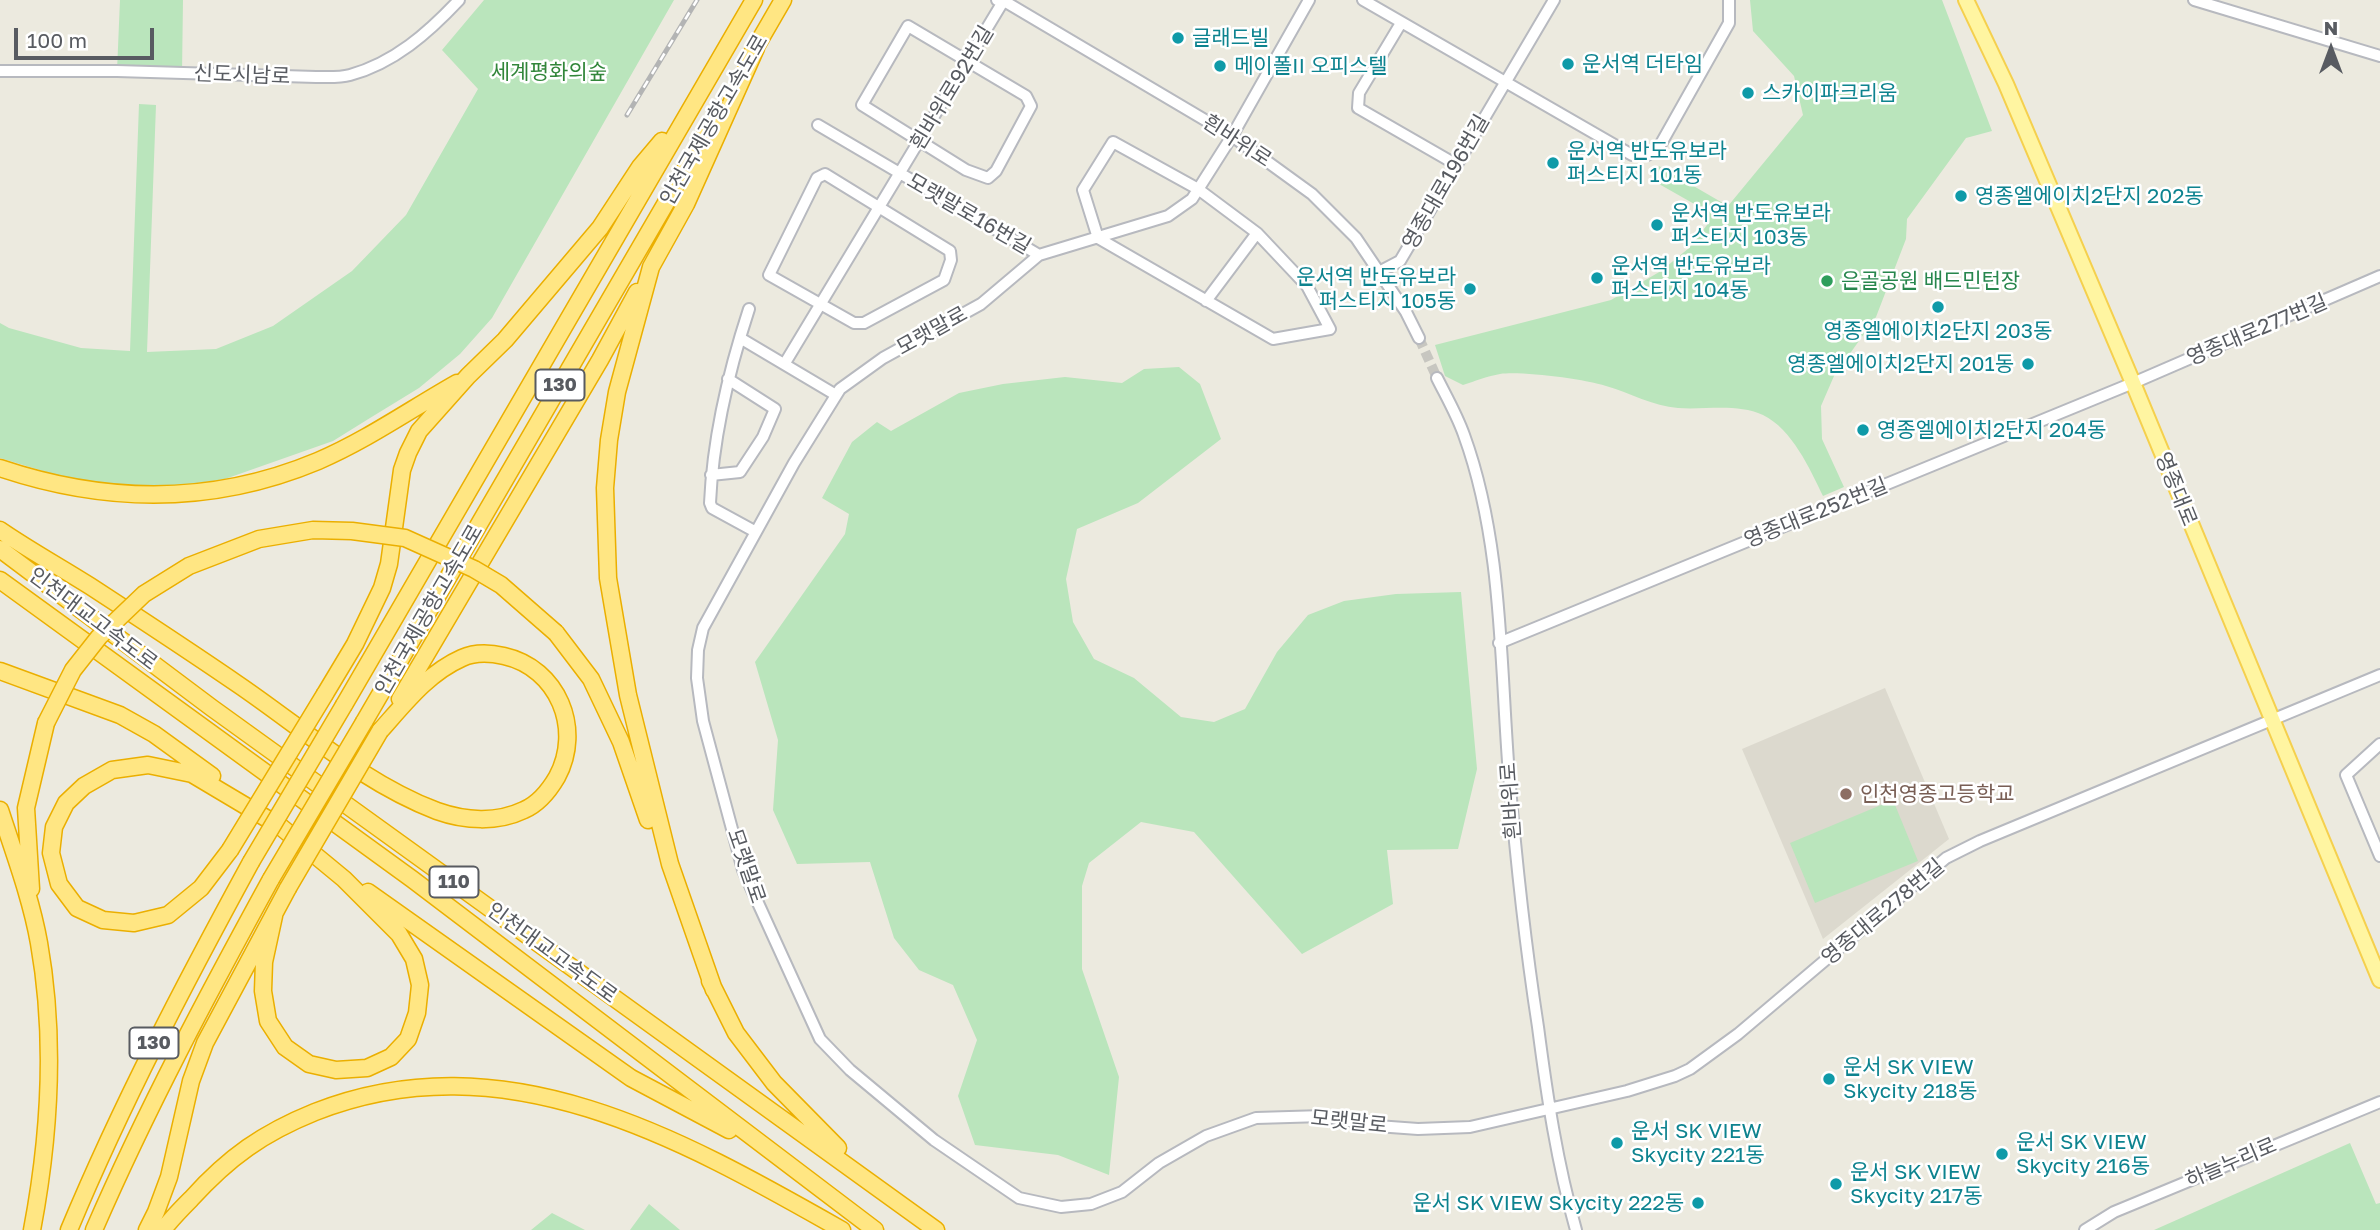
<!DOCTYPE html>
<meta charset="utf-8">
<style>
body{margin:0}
#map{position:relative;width:2380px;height:1230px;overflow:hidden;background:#eceadf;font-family:"Golos Text",sans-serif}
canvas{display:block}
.north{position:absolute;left:2296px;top:14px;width:70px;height:70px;-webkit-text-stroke:5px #fff;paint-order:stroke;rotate:0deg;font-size:19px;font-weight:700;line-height:28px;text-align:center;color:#585b61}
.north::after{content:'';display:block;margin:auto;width:24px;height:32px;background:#585b61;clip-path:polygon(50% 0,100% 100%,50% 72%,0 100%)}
.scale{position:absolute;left:14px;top:28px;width:140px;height:32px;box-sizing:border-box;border:4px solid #585b61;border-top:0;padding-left:9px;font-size:21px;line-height:24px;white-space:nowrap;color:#585b61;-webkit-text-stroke:5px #fff;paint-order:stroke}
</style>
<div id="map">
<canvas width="2380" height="1230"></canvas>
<div class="north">N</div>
<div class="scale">100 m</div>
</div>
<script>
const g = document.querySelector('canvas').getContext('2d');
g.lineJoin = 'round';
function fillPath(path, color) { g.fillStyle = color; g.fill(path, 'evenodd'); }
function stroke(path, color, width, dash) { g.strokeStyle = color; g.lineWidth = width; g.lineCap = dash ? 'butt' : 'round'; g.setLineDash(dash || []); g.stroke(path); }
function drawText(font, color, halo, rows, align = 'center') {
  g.font = font + ' "Golos Text","Noto Sans KR",sans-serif'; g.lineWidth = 5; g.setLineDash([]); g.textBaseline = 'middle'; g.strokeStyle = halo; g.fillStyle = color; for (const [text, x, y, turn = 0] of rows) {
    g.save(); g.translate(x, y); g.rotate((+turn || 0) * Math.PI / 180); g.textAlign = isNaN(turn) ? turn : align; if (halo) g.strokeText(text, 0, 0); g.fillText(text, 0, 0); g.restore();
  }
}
fillPath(new Path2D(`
 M1885,688L1949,839L1823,939L1742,749Z`), '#dcd9ce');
fillPath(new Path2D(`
 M120,0H183L182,73L117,71Z
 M484,0H674L492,318L460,354L419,388L370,418L333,441L225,479L157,489L76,481L0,458V323L9,328L81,348L130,351L139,104L156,105L147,352L216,349L273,326L352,271L406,215L478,89L442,50Z
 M1750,0H1942L1992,131L1966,138L1907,219L1906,239L1876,317L1834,376L1821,406L1822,439L1844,487L1823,496C1810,469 1792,429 1763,415C1737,403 1706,410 1678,408C1653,406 1630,393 1606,386C1584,379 1522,371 1500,374C1488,376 1475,381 1463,385L1445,376L1435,345L1611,300L1661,271L1689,248L1707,225L1703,209L1652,180L1659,166L1728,206L1803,115L1794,76L1753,31Z
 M1179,367L1200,384L1221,439L1138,503L1077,529L1066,579L1073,622L1094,659L1134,678L1181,717L1214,722L1245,709L1277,652L1308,615L1344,601L1396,594L1461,592L1477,769L1458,849L1387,850L1393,904L1302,954L1194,832L1141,822L1089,863L1082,886V969L1119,1077L1109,1175L1058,1155L975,1145L958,1096L977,1040L953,985L919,970L894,938L870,862L797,864L773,810L778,740L755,662L845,534L849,514L822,498L852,442L877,422L891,431L959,393L1003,384L1065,377L1122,383L1144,369Z
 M1893,800L1918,861L1815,903L1790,843Z
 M2350,1143L2376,1204L2380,1203V1230H2154Z
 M649,1204L680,1230H630Z
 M552,1213L585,1230H531Z`), '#bae5bc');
stroke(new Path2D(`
 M1419,338L1437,378`), '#c7c6c0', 10, [10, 5]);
const minor = new Path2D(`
 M997,0L1004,1L1232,136L1312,194L1356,238L1406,312L1419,338
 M1309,0L1232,136L1192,199L1168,216L1039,255L981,304L883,358L840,389L794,463L703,628L698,650L697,678L703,721L743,870L820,1039L850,1070L934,1140L1019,1198L1061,1207L1091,1204L1122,1192L1159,1163L1206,1136L1256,1118L1323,1116L1377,1126L1418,1129L1470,1127L1627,1091L1675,1076L1690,1069L1738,1034L1946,858L1980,841L2380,675
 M1363,0L1632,155H1647L1658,149L1729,23V0
 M2194,0L2380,56
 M1401,23L1359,93L1358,108L1457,165
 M908,26L1026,96L1031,106L996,171L988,178L966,170L862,105Z
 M0,71H117L316,77C327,77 339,78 350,75C394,63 428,33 459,0
 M818,125L1039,255
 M1113,142L1198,189L1257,233L1307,286L1330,329L1273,339L1098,238L1083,190Z
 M825,174L950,251L951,260L944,280L864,323H854L769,275L817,178Z
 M1379,272L1400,261L1554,0
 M1206,301L1257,233
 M749,309C728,373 713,436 710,503L712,508L756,532
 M740,338L836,395
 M785,363L1004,0
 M1437,378C1446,396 1457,415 1464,435C1503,542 1500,663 1509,775C1516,860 1525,943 1538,1027C1547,1096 1557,1163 1576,1230
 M711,475L740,472L763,437L775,409L728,379
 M1499,643L2133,383L2380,276
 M2380,744L2346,775L2380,856
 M2085,1230L2114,1212L2380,1102`);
const major = new Path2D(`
 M1966,0L2006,84L2133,383L2380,980`);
const highway = new Path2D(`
 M750,57L783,0
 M0,468C107,504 213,505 318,461C367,440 411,409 457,383
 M0,530C29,550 60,567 90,586C139,618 188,650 236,683C301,727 363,783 437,811C465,821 497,823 524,810C538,804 550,789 557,777C583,729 558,668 504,656C491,653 475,652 462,658C428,673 405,703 380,731
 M0,549L212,708L936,1230
 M0,580L412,879L875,1230
 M556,633L591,679L621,742L648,820
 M0,671L120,715L154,734L212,776
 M325,694L355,644L382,588L389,564L402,470L408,453L419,431L468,376L505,340L600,228L640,167L662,141
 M400,699L600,360L637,292
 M344,705L754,0
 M364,722L713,122
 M0,810C14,853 31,898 39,943C56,1039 50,1135 32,1230
 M230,850L201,888L168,915L134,923L103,920L77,908L59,884L51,853L54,827L66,803L84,786L112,770L148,765L192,774L281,827L344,879L399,934L414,959L420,985L417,1013L408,1039L391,1057L367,1068L336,1070L309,1064L285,1047L268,1021L263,991L264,962L274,916
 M31,889L26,808L46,723
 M368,892L631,1078L729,1130
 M710,981L736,1033L774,1083L838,1148
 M714,990L670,864L628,695L608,578L605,488L609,440L617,392L651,267L686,204L756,48
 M69,1230C122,1103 185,983 251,862
 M94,1230C146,1110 208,994 271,879
 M147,1230L156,1212L169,1177L191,1081L205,1043L288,888
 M163,1230C171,1219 181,1209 191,1199C229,1157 263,1133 315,1112C504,1038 680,1138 842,1230`);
stroke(minor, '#b7b9bf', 14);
stroke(major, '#f5d04e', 18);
stroke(highway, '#ebaf00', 19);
stroke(minor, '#fff', 10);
stroke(major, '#fff5a1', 14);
stroke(highway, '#ffe683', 16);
const rail = new Path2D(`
 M627,115L697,0`);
stroke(rail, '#b3b4b4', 5);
stroke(rail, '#fff', 2.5, [8]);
const highwayBridge = new Path2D(`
 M46,723L73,670L99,637L144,594L189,566L259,539L313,530L352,531L405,538L474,569L501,585L556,633
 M230,850L325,694
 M251,862L344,705
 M271,879L364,722
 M288,888L380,731`);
stroke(highwayBridge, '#ebaf00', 19, []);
stroke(highwayBridge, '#ffe683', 16);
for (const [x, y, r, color] of [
 [1178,38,7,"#0f9aa8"],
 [1568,64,7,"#0f9aa8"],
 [1220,66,7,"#0f9aa8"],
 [1748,93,7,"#0f9aa8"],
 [1553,163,7,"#0f9aa8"],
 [1961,196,7,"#0f9aa8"],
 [1657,225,7,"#0f9aa8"],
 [1597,278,7,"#0f9aa8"],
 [1827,281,7,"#2e9e5b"],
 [1470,289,7,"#0f9aa8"],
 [1938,307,7,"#0f9aa8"],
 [2028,364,7,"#0f9aa8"],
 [1863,430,7,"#0f9aa8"],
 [1846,794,7,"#8d6e63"],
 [1829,1079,7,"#0f9aa8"],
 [1617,1143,7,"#0f9aa8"],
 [2002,1154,7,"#0f9aa8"],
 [1836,1184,7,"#0f9aa8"],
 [1698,1203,7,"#0f9aa8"]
]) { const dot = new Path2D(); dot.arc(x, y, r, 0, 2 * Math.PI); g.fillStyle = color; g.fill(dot); stroke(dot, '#fff', 2.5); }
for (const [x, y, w] of [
 [560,385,49],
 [454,882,49],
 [154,1043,49]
]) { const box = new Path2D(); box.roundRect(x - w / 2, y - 15.5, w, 31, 5); g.fillStyle = '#fff'; g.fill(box); stroke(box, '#585b61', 2); }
drawText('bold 19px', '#585b61', null, [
 ["130",560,385],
 ["110",454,882],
 ["130",154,1043]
]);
drawText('21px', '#0d838f', '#fff', [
 ["글래드빌",1192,38],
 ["운서역 더타임",1582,64],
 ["메이폴II 오피스텔",1234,66],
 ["스카이파크리움",1762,93],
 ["운서역 반도유보라",1567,151],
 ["퍼스티지 101동",1567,175],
 ["영종엘에이치2단지 202동",1975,196],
 ["운서역 반도유보라",1671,213],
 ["퍼스티지 103동",1671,237],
 ["운서역 반도유보라",1611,266],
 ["퍼스티지 104동",1611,290],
 ["운서역 반도유보라",1456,277,"right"],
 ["퍼스티지 105동",1456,301,"right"],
 ["영종엘에이치2단지 203동",1938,331,"center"],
 ["영종엘에이치2단지 201동",2014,364,"right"],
 ["영종엘에이치2단지 204동",1877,430],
 ["운서 SK VIEW",1843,1067],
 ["Skycity 218동",1843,1091],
 ["운서 SK VIEW",1631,1131],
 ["Skycity 221동",1631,1155],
 ["운서 SK VIEW",2016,1142],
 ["Skycity 216동",2016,1166],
 ["운서 SK VIEW",1850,1172],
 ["Skycity 217동",1850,1196],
 ["운서 SK VIEW Skycity 222동",1684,1203,"right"]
], 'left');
drawText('21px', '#32863a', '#fff', [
 ["세계평화의숲",549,72]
]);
drawText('21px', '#585b61', '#fff', [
 ["신도시남로",242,75,2],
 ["흰바위로92번길",952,88,-59],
 ["인천국제공항고속도로",714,120,-60],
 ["흰바위로",1237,141,33],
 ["영종대로196번길",1446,182,-60],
 ["모랫말로16번길",969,214,30],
 ["영종대로277번길",2257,330,-23],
 ["모랫말로",932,331,-29],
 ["영종대로",2176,489,68],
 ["영종대로252번길",1816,513,-22],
 ["인천국제공항고속도로",429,610,-60],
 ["인천대교고속도로",93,619,37],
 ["흰바위로",1511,801,-94],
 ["모랫말로",746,866,71],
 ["영종대로278번길",1883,912,-40],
 ["인천대교고속도로",552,953,36],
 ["모랫말로",1349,1122,6],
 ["하늘누리로",2231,1163,-23]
]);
drawText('21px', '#27864d', '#fff', [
 ["은골공원 배드민턴장",1841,281]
], 'left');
drawText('21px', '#785e54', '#fff', [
 ["인천영종고등학교",1860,794]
], 'left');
</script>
